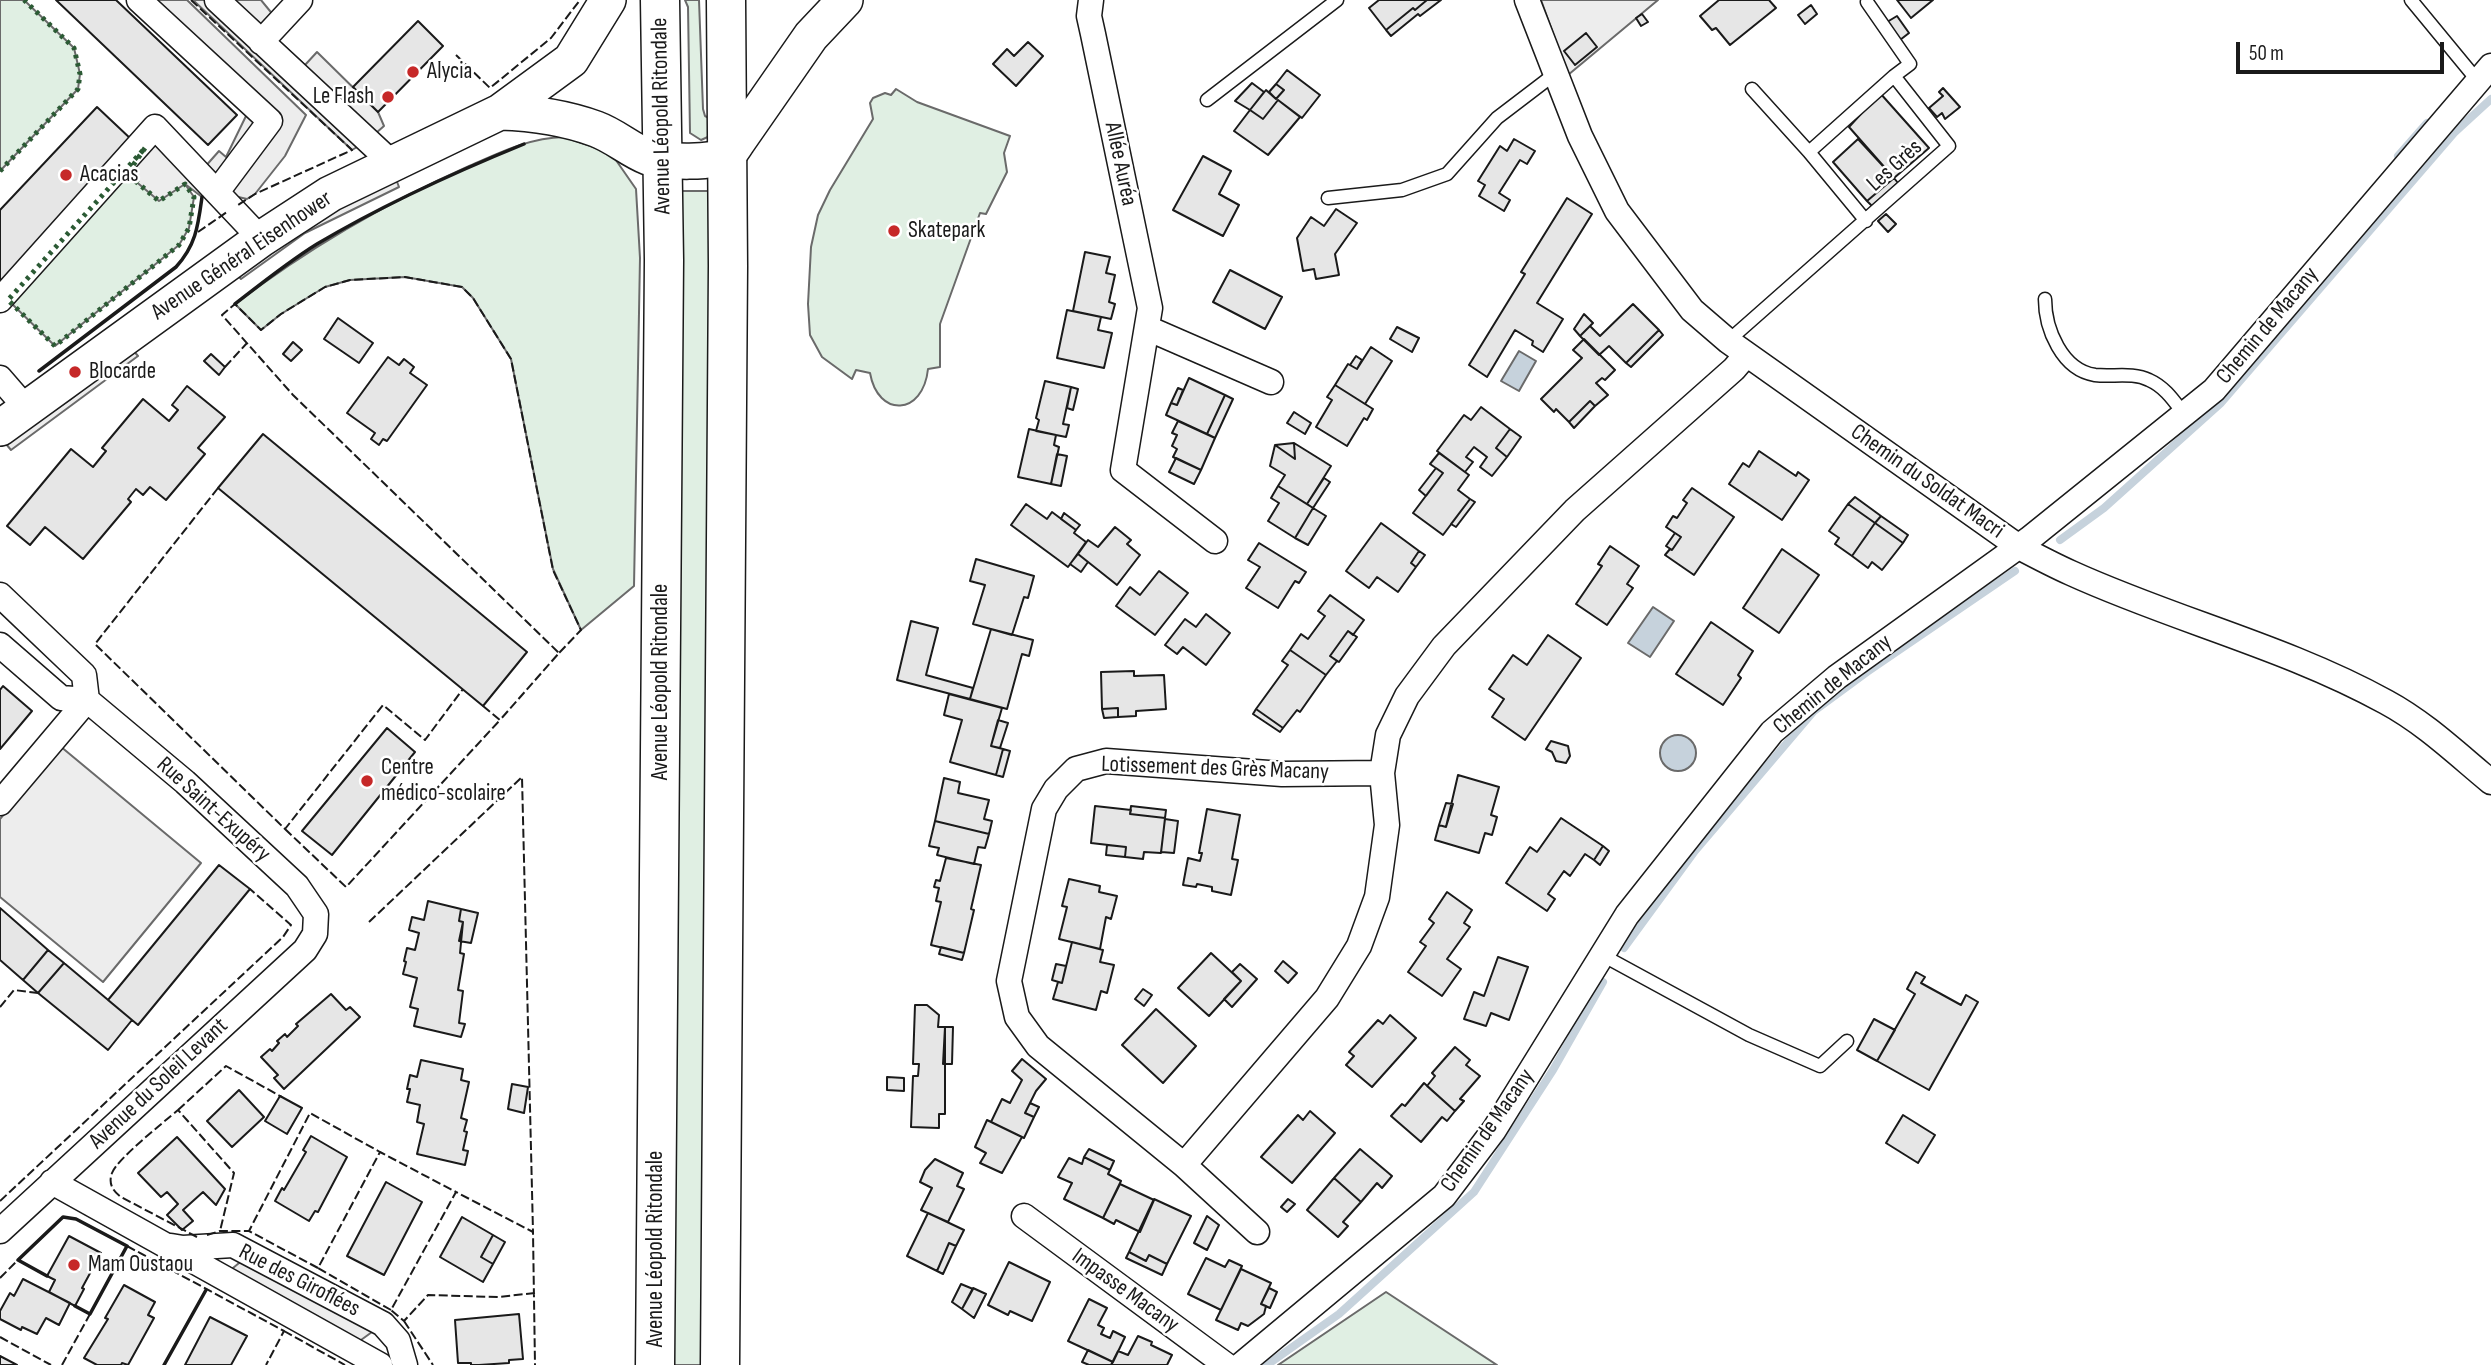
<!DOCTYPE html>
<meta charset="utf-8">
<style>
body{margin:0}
#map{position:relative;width:2491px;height:1365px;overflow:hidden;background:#fff;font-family:"Sofia Sans Condensed",sans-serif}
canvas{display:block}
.scale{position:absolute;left:2236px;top:42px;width:208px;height:32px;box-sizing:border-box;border:4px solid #1a1a1a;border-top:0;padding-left:9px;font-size:21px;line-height:24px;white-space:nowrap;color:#1a1a1a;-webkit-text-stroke:5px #fff;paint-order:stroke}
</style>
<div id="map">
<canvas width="2491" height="1365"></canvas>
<div class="scale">50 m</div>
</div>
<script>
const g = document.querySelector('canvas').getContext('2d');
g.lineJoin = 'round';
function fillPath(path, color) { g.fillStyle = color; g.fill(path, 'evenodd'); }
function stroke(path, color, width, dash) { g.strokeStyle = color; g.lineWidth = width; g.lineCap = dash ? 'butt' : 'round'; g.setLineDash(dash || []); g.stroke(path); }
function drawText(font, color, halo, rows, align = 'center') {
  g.font = font + ' "Sofia Sans Condensed",sans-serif'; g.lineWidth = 5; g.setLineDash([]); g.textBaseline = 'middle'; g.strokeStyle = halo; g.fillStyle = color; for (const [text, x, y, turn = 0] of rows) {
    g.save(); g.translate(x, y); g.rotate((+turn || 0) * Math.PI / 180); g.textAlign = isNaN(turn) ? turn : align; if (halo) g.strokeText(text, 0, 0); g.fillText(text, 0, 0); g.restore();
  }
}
const green = new Path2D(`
 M0,0H24L74,48L80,74L78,89L0,171Z
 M685,0H699L703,109L705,116L711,119L710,136L701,140L690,133L688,7Z
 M896,89L917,102L1010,136L1004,153L1007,172L986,214L980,213L940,324V367L928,369C923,416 878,418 870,373L856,370L852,379L822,357L810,335L808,304L811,247L818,215L830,190L873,119L870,103L873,98L885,93L891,95Z
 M564,137L611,153L636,189L640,258L634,586L581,630L553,569L511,359L473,298L462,287L405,277L350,280L325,287L281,314L261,330L235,304C307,249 384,204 467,167C499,153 528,138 564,137Z
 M145,148L185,184L194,197L189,228L179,245L55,346L8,300Z
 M677,191H713L704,1365H669Z
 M1386,1292L1497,1365H1278Z`);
fillPath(green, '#e0efe3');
stroke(green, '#6a6a6a', 2);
const parking = new Path2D(`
 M139,0H187L306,115L285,156L255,194L247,199L217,192L202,197L185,184L159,201L127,174L163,135L204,168L219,151L226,157L246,116L255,107Z
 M193,0H261L279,22L270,33L305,65L317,52L378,112L384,126L367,141L352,150Z
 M1541,0H1658L1568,75Z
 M396,179L399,187L305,233L241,279L236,273L301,227Z
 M133,350L138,356L11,450L6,444L71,399Z
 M60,746L201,863L103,982L0,897V819Z
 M250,1254L383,1324L350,1348L222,1277Z`);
fillPath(parking, '#ededed');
stroke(parking, '#6a6a6a', 2);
const water = new Path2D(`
 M1519,351L1536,361L1519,391L1501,381Z
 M1653,607L1674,621L1650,657L1628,643Z
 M1660 753a18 18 0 1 1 36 0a18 18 0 1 1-36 0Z`);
fillPath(water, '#c6d2dc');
stroke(water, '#6a6a6a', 2);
stroke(new Path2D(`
 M2398,156L2427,123
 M2060,540L2104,508L2221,403L2455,132L2491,99
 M1624,948L1695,851L1814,711L1867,672L2015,571
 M1267,1365L1339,1314L1474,1192L1553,1070L1603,982`), '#c6d2dc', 8);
const building = new Path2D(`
 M56,0H116L237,115L208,145Z
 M1379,0H1427L1415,10L1413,8L1386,30L1369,8Z
 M1427,0H1441L1420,16L1418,14L1391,36L1386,30L1413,8L1415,10Z
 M1719,0H1769L1776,8L1730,45L1716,28L1712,30L1700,16Z
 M1897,0H1933L1911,18Z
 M1811,5L1817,14L1805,24L1798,15Z
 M1642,14L1648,22L1641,26L1636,18Z
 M1897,16L1909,33L1900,40L1887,22Z
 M418,21L443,46L378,112L353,87Z
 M1586,33L1597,47L1575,65L1564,51Z
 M1028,42L1043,56L1016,86L993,64L1007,49L1014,56Z
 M1287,70L1320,95L1302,118L1278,100L1263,119L1250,110L1266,90L1276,99L1284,90L1276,84Z
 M1252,83L1264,92L1250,110L1235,101Z
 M1276,84L1284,90L1276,99L1269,92Z
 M1943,88L1960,107L1945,119L1942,113L1937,117L1929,108L1943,96L1939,92Z
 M1880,93L1929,148L1894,178L1849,127Z
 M1278,100L1300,117L1268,155L1234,131L1250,110L1263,119Z
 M97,107L132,140L0,292V210Z
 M1514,139L1535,151L1527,164L1520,160L1499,193L1510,200L1504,211L1479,196L1485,185L1478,181L1500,146L1507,151Z
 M1858,139L1894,178L1867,201L1833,162Z
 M1203,156L1231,171L1219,194L1239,205L1223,236L1173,210Z
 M1894,178L1898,183L1872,206L1867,201Z
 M1567,198L1592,214L1537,303L1563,319L1543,352L1532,345L1533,341L1515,330L1487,377L1469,365L1525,274L1521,272Z
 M1336,209L1357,223L1335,254L1339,275L1316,279L1314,269L1303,271L1297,238L1311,217L1324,226Z
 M1886,214L1896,224L1888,232L1878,221Z
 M1085,252L1110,257L1106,273L1115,275L1109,302L1115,304L1111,319L1073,311Z
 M1230,270L1282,297L1265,329L1213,302Z
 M1633,304L1659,330L1626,363L1609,346L1599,355L1580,336L1590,326L1600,336Z
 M1067,310L1101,317L1098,330L1112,333L1104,368L1057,358Z
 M1584,314L1593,323L1580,336L1574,329Z
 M338,318L373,343L359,363L324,339Z
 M1397,327L1419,338L1412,352L1390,339Z
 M1659,330L1663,335L1631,367L1626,363Z
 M1584,339L1615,370L1605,380L1602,378L1596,383L1608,395L1595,406L1590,401L1569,422L1556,409L1554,412L1541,399L1582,358L1573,350Z
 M293,342L302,350L291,361L283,354Z
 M1371,347L1392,361L1365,404L1335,385L1348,364L1357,369Z
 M211,354L225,367L219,375L204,361Z
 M1356,356L1362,360L1357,369L1350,365Z
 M388,357L399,365L404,359L414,367L410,373L427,385L387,441L383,439L379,445L371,439L375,433L347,413Z
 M1189,378L1225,395L1207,434L1166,415L1171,403L1177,405Z
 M1045,381L1071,387L1063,424L1069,425L1066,437L1036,431L1039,420L1036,418Z
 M1335,385L1373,409L1367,420L1364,418L1347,446L1316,427L1332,400L1327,397Z
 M187,386L225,417L198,448L205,454L166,500L150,487L143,495L136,489L128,499L131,502L83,559L45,527L30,545L7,526L71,449L93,467L106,451L102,448L143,399L169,421L178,410L172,405Z
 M1071,387L1078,389L1073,410L1067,408Z
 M1178,388L1183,390L1177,405L1171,403Z
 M1225,395L1233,399L1215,438L1207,434Z
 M1590,401L1595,406L1574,428L1569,422Z
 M1481,407L1510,429L1496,448L1507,457L1492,476L1480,467L1487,457L1474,447L1466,457L1473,462L1465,472L1437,451L1464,415L1471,420Z
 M1294,412L1311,423L1305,434L1287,423Z
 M1178,421L1215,438L1201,470L1173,457L1177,449L1172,446L1177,435L1172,433Z
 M1029,429L1056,435L1054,445L1059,447L1051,484L1018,477Z
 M1510,429L1521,437L1507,457L1496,448Z
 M263,434L527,652L483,706L218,488Z
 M1294,443L1295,459L1275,445Z
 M1294,443L1331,466L1307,504L1278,486L1285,475L1270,466L1275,445L1295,459Z
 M1759,451L1796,476L1798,472L1809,480L1782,520L1729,484L1743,463L1749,467Z
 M1439,453L1469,475L1458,490L1470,499L1443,535L1413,513L1443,473L1430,464Z
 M1057,454L1067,456L1061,486L1051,484Z
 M1176,458L1201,470L1194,484L1169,472Z
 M1436,468L1443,473L1426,496L1419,490Z
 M1324,478L1330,482L1313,508L1307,504Z
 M1278,486L1313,508L1295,538L1268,521L1279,503L1271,498Z
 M1692,488L1734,517L1694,575L1665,555L1670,549L1672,550L1681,537L1666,527L1673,516L1677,518L1687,503L1683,500Z
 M1855,497L1881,516L1875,523L1848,504Z
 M1470,499L1475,502L1456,527L1451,524Z
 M1026,504L1047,519L1052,512L1076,530L1074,533L1086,542L1068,567L1011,525Z
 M1848,504L1875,523L1852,556L1835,544L1839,538L1829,531Z
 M1313,508L1326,516L1308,545L1295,538Z
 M1064,513L1080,525L1076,530L1061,519Z
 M1881,516L1908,535L1903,543L1875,523Z
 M1381,523L1419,551L1411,563L1416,567L1398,592L1377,577L1369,588L1346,571Z
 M1875,523L1903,543L1882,570L1872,562L1868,568L1852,556Z
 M1115,527L1131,540L1127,544L1140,555L1117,585L1078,554L1088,540L1098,547Z
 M1675,533L1681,537L1672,550L1666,546Z
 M1259,543L1306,572L1299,583L1295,581L1278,608L1246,588L1260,567L1248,560Z
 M1610,546L1639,566L1627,584L1633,588L1607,625L1576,604L1602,566L1598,564Z
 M1782,549L1819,575L1779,633L1743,608Z
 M1419,551L1425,555L1416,567L1411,563Z
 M1078,554L1088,562L1081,572L1070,564Z
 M976,559L1034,576L1028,598L1024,597L1012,635L973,624L985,585L970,581Z
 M1159,571L1188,593L1155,635L1116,606L1130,587L1140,595Z
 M1330,595L1364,620L1353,635L1348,631L1330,656L1337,661L1326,675L1290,650L1301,634L1308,639L1325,616L1318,611Z
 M1206,614L1230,633L1206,665L1183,647L1177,654L1165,645L1185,619L1196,627Z
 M911,621L938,628L926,675L973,688L970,699L897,680Z
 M1711,622L1753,651L1738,675L1741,678L1723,705L1676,674Z
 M991,629L1033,640L1029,656L1022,654L1007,709L970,699Z
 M1348,631L1357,637L1339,662L1330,656Z
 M1548,635L1581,658L1525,740L1492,717L1504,699L1489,689L1513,655L1527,665Z
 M1290,650L1326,675L1300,712L1297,710L1283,728L1256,709L1288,665L1282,661Z
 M1134,671V676L1164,675L1166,709L1136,711V716L1118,717V708L1102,709L1101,672Z
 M3,686L32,711L0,749V690Z
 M949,694L1002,708L991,746L1003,749L996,775L950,762L962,720L944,715Z
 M1118,708V717L1104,718L1102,709Z
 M1256,709L1283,728L1280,732L1253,714Z
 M998,720L1008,723L1000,748L991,746Z
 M387,728L415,752L332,855L302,831Z
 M1551,741L1568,746L1570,756L1566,763L1556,761L1552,752L1546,749Z
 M1003,749L1010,751L1003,777L996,775Z
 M1458,775L1499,787L1491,815L1497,817L1492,835L1485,833L1479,853L1435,840L1439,825L1446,827Z
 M944,778L960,782L958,793L989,800L984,819L992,821L989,834L935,821Z
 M1446,803L1453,804L1446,827L1439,825Z
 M1095,806L1131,810L1130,814L1165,818L1161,853L1144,852L1143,859L1125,857L1126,847L1091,843Z
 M1131,806L1166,810L1165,818L1130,814Z
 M1207,809L1240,815L1232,859L1238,860L1231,895L1212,891V887L1197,884L1196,887L1183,885L1188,858L1200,861L1202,853H1199Z
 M1561,818L1603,846L1594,860L1585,854L1570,876L1564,871L1548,894L1555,899L1547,911L1506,883L1530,847L1537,852Z
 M1165,819L1178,821L1174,853L1161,852Z
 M935,821L989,834L985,848L978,847L974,864L937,855L939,848L929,846Z
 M1107,845L1126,847L1125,857L1106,855Z
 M1603,846L1609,851L1600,865L1594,860Z
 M946,858L981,865L971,909L974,910L964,953L931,945L941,902L936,901L939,888L934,887L936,880L940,881Z
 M219,865L250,889L138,1025L108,1000Z
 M1069,879L1100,886L1099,892L1117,896L1111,919L1106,917L1100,949L1059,939L1067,907L1062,906Z
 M1447,892L1472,910L1464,923L1470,927L1447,959L1461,969L1442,996L1408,972L1426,946L1420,942L1434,923L1429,919Z
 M428,901L461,909L459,921L463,922L460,953L464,954L458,990L463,991L459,1023L465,1024L461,1037L414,1026L418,1009L410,1007L417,978L403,974L406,962L404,961L407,948L415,950L419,933L409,930L412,917L424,920Z
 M0,908L48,950L23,980L0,960Z
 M461,909L478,913L471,943L459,941L463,922L459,921Z
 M1072,942L1103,950L1100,962L1114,965L1107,993L1101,991L1096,1010L1053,999L1058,982L1062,983Z
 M941,947L964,953L962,960L939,954Z
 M48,950L64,963L38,993L23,980Z
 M1211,953L1241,981L1209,1016L1178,988Z
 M1498,957L1528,967L1509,1020L1491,1013L1486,1026L1464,1019L1474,992L1484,996Z
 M1283,961L1297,973L1288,983L1275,971Z
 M64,963L132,1020L108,1050L38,993Z
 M1056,964L1066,966L1062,983L1052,980Z
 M1240,964L1257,979L1232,1007L1224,999L1241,981L1232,972Z
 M1916,972L1925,977L1921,983L1961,1005L1966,995L1978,1002L1929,1090L1877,1061L1915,994L1907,989Z
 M1143,989L1152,995L1144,1006L1135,999Z
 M331,994L346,1010L350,1007L360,1017L284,1089L274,1078L278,1075L261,1057L270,1049L272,1051L279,1043L277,1041L285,1034L287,1037L298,1026L296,1024Z
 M915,1005H927L939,1015L938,1027H945V1114H939V1128L911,1127L913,1076H918L919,1064H913Z
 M1156,1009L1196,1046L1163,1083L1122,1045Z
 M1390,1015L1416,1038L1372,1087L1346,1065L1354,1056L1349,1052L1378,1020L1383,1024Z
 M1874,1019L1895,1030L1877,1061L1857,1050Z
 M945,1027H953L952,1064H943Z
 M1455,1047L1470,1060L1466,1065L1480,1076L1460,1099L1464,1101L1455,1111L1427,1086L1435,1076L1432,1073Z
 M1022,1059L1046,1079L1036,1091L1025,1113L1034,1117L1024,1138L991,1122L1002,1099L1010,1103L1022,1080L1012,1071Z
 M421,1060L463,1069L461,1080L469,1082L461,1118L467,1120L464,1131L467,1132L463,1150L468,1151L465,1165L417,1154L424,1124L417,1122L420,1105L407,1102L410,1089H407L410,1075L417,1077Z
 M887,1077L904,1078V1091L887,1090Z
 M1424,1083L1455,1111L1447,1121L1442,1117L1421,1142L1391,1116L1402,1104L1405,1106Z
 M512,1084L528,1087L524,1113L508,1109Z
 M239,1090L264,1117L232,1147L207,1121Z
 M280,1096L302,1108L287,1134L265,1121Z
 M1030,1103L1039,1107L1034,1117L1025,1113Z
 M1310,1111L1335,1133L1292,1183L1261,1157L1298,1115L1303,1120Z
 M1903,1115L1935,1135L1918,1163L1886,1143Z
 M987,1120L1022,1137L1002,1173L980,1163L986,1153L975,1147Z
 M311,1136L347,1157L318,1212L315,1211L309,1221L275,1201L282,1188L284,1190L306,1152L303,1150Z
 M177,1137L225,1189L216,1205L203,1192L183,1210L193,1221L182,1230L167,1215L178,1204L167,1192L161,1197L138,1173Z
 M1089,1149L1114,1161L1110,1170L1084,1157Z
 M1360,1149L1392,1176L1382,1188L1377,1183L1361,1202L1334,1178Z
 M1084,1157L1110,1170L1108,1174L1121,1181L1103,1218L1064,1199L1072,1183L1058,1177L1069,1158L1082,1164Z
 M935,1159L963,1173L957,1186L964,1189L948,1222L921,1210L932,1188L920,1182L925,1170Z
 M1334,1178L1361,1202L1343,1222L1348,1226L1338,1237L1307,1210Z
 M386,1182L422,1202L384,1275L347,1256Z
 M1120,1184L1154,1200L1140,1232L1116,1220L1114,1224L1103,1218Z
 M1154,1199L1191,1216L1167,1264L1149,1255L1146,1261L1129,1252Z
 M1288,1199L1295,1204L1287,1212L1281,1207Z
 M928,1213L964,1230L956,1246L949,1243L937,1271L907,1256Z
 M1207,1216L1219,1225L1207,1250L1194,1243Z
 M462,1217L493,1235L481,1257L493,1264L483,1282L440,1257Z
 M493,1235L505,1242L493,1264L481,1257Z
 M69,1236L101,1253L82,1288L84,1289L75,1306L49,1292L55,1280L47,1276Z
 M949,1243L956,1246L943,1274L937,1271Z
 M1129,1252L1146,1261L1149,1255L1167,1264L1162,1275L1126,1258Z
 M1206,1258L1225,1267L1229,1260L1242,1266L1221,1310L1188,1294Z
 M1009,1262L1050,1282L1032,1321L1010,1311L1008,1315L988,1305Z
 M1241,1269L1271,1283L1261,1304L1266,1306L1264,1314L1248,1326L1241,1323L1238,1330L1216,1320Z
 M23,1279L70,1303L59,1325L46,1318L37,1334L22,1327L21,1330L0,1319V1311L10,1293L14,1296Z
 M961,1284L973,1289L962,1309L952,1302Z
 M124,1285L155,1302L148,1315L154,1318L128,1365L122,1363L121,1365H97L84,1358L108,1319L105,1318Z
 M973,1288L986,1294L974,1318L962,1309Z
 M1269,1288L1277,1292L1270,1308L1261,1304Z
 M1089,1299L1107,1308L1098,1325L1104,1328L1101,1334L1110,1338L1113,1331L1125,1337L1113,1362L1068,1341Z
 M519,1314L523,1359L509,1360V1363L479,1365H471V1363H458L455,1320Z
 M210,1317L247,1336L231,1365H185Z
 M1138,1336L1152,1342L1151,1345L1172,1355L1167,1365H1111L1118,1351L1128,1355Z
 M1088,1350L1113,1362L1111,1365H1089L1082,1362Z
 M0,1356L17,1365H0Z`);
fillPath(building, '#e6e6e6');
stroke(building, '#1a1a1a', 2);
const lane = new Path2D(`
 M2411,0L2477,80
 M1752,89L1809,152
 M1207,100L1337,0
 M1328,198L1402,190L1447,174L1497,118L1556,73
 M1866,221L1809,152L1894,76
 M2045,299C2045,329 2062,370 2095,375C2113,377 2133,372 2149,380C2165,387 2174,401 2184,414
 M1728,341L1949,146L1894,76L1910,64L1867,2
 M1602,955L1749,1035L1820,1066L1847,1041`);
const street = new Path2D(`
 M139,0L270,121L217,192
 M217,0L392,163
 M1091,0L1089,16L1093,34L1150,308L1123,470L1215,541
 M1527,0L1580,136L1617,211L1692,310L1728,341L2019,547C2036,556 2053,565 2071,573C2174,620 2286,647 2386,702C2425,723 2457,754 2491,782
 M261,42L300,0
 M0,300L155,127L261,239
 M1147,328L1271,382
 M0,378L26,408
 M0,595L84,675L87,700
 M0,645L61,698L87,700L185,782L297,886L316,914L315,934L305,950L0,1231
 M0,803L87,700
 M1184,1165L1327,998L1359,946L1377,897L1387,825L1382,773L1388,735L1407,696L1444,646L1575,510L1734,369L1746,355
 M52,1182L380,1365
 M1024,1216L1226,1365
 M1257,1232L1184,1165L1038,1046L1017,1017L1009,981L1044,809L1056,789L1076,769L1106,761L1282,774L1382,773
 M171,1246L183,1248L233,1245L383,1324L398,1341L405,1365
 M1241,1365L1444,1196L1494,1130L1627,915L1772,732L1837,677L2029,539L2214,390L2491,66`);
const secondary = new Path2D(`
 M500,112C532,113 566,118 596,129C615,136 630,150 648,157C665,162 714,164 728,154C732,151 735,145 738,141L811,36L845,0
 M0,428L261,239L330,194L500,112L571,60L608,0`);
const highway = new Path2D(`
 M655,1365L664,260L660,0
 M720,1365L728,266L726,0`);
stroke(lane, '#1a1a1a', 15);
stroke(street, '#1a1a1a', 27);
stroke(secondary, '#1a1a1a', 38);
stroke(highway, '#1a1a1a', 41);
stroke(lane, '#fff', 12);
stroke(street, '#fff', 24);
stroke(secondary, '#fff', 35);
stroke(highway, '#fff', 38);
stroke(new Path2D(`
 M145,148L127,174L159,201L185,184L194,197L189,228L179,245L55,346L8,300Z
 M0,171L78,89L80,74L74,48L24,0`), '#2b5a34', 5, [3.5, 5]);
stroke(new Path2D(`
 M191,0L352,150L255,194L238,205
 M456,55L490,88L551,38L580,0
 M198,232L227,212
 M225,367L247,343
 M218,488L95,644L285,829L383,705L425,740L463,689
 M483,706L500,720L559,653L293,395L222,315L235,304L261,330L281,314L325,287L350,280L405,277L462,287L473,298L511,359L553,570L581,630L559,653
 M285,829L346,887L500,720
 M369,922L522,777L533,1232
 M0,1007L14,990L38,993
 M178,1110L226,1066L282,1097
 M0,1201L283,937L291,925L250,889
 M207,1235L220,1231H249
 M197,1237L121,1197C113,1191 108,1184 112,1173C117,1159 164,1122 178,1110L234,1173L220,1231
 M127,1246L284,1331L266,1365
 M318,1268L249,1231L310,1113L380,1152
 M0,1278L18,1260
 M535,1293L498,1297L428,1295L404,1321L391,1310L456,1192L533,1232L535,1365
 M391,1310L318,1268L380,1152L456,1192
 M404,1321L433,1365
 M284,1331L345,1365
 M0,1337L51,1365
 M62,1365L90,1314`), '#1a1a1a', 2, [9, 3.5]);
stroke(new Path2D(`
 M235,304C262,283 288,262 317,244C384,204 453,173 524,144
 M39,371L176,267C196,245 198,226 202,197
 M47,1276L18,1260L63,1217L76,1219L127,1246L90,1314L75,1306
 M164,1365L206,1290`), '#1a1a1a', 3.5);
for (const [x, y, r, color] of [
 [413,72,7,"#c62828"],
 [388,97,7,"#c62828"],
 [66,175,7,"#c62828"],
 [894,231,7,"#c62828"],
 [75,372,7,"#c62828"],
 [367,781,7,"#c62828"],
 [74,1265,7,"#c62828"]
]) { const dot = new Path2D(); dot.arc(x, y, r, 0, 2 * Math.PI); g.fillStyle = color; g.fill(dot); stroke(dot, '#fff', 2.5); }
drawText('23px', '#1a1a1a', '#fff', [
 ["Alycia",427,72],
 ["Le Flash",374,97,"right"],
 ["Acacias",80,175],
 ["Skatepark",908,231],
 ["Blocarde",89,372],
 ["Centre",381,768],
 ["médico-scolaire",381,794],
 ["Mam Oustaou",88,1265]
], 'left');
drawText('23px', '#1a1a1a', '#fff', [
 ["Avenue Léopold Ritondale",662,116,-91],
 ["Allée Auréa",1120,164,78],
 ["Les Grès",1895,166,-42],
 ["Avenue Général Eisenhower",242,256,-34],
 ["Chemin de Macany",2268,326,-50],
 ["Chemin du Soldat Macri",1927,482,35],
 ["Avenue Léopold Ritondale",661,682,-90],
 ["Chemin de Macany",1833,685,-39],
 ["Lotissement des Grès Macany",1215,769,2],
 ["Rue Saint-Exupéry",213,810,42],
 ["Avenue du Soleil Levant",159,1084,-43],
 ["Chemin de Macany",1488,1131,-55],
 ["Avenue Léopold Ritondale",656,1249,-90],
 ["Rue des Giroflées",299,1281,27],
 ["Impasse Macany",1125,1291,36]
]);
</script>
